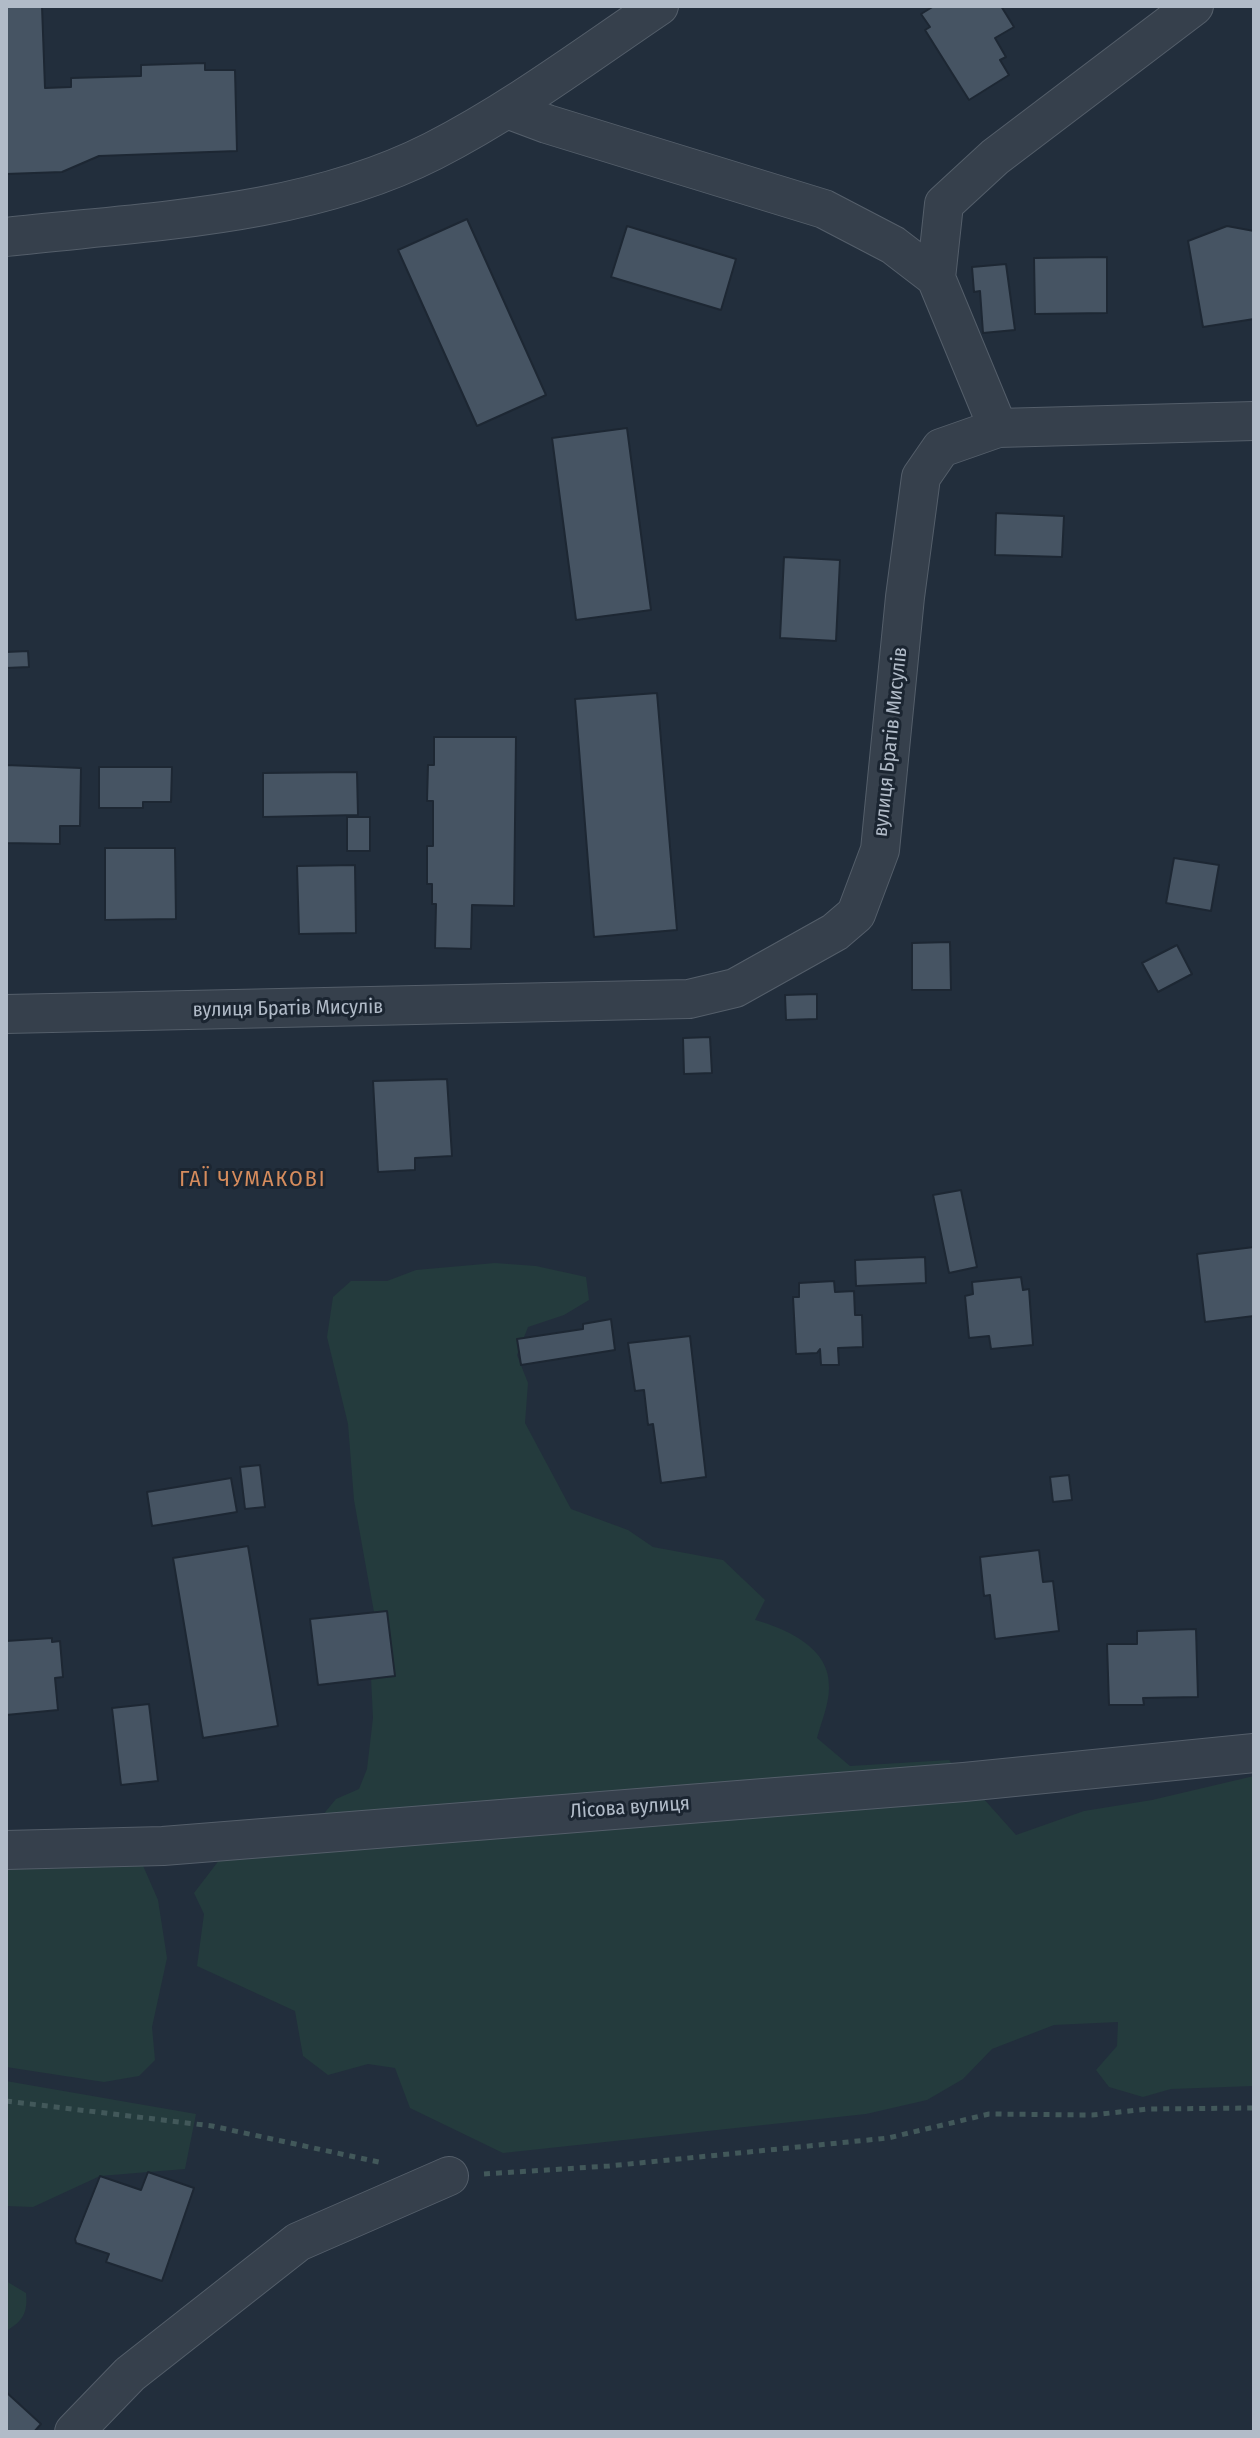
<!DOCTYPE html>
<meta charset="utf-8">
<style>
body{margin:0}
#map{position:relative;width:1260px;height:2438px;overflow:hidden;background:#222e3c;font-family:"Fira Sans Condensed",sans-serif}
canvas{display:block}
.frame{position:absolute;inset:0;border:8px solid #b1bbc8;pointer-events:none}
</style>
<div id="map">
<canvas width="1260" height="2438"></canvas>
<div class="frame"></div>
</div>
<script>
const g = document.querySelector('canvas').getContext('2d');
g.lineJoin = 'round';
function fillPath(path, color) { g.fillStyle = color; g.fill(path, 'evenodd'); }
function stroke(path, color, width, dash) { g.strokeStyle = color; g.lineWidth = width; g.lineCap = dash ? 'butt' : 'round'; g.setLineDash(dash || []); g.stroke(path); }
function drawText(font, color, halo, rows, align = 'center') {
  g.font = font + ' "Fira Sans Condensed",sans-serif'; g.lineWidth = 6; g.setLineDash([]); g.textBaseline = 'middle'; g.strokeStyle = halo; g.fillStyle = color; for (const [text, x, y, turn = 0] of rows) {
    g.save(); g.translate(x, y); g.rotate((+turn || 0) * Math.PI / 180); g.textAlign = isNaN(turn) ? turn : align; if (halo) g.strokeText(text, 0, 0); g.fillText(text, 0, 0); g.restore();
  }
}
fillPath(new Path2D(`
 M495,1263L536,1266L586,1277L589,1300L564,1315L528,1327L517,1355L528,1383L525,1423L571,1509L628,1530L653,1547L723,1560L765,1600L755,1620C787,1629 831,1648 829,1688C829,1704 821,1723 817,1738L850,1766L949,1760L1016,1835L1084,1811L1152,1800L1254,1776V2086L1171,2089L1143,2097L1109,2087L1096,2070L1117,2046L1118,2022L1054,2025L992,2049L963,2079L927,2100L866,2114L503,2153L410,2108L395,2068L368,2064L328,2075L303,2056L295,2011L197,1966L204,1914L194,1893L220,1859L298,1845L336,1799L359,1789L367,1769L373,1718L370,1658L374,1612L354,1500L348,1424L327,1337L333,1297L351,1281H387L416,1270Z
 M6,1857L141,1861L158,1900L167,1958L152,2027L155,2060L139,2076L104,2082L6,2067Z
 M6,2081L196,2114L185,2169L100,2176L33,2207L6,2206Z
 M6,2281L26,2293C28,2313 23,2321 6,2331Z`), '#243b3d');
const building = new Path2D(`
 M6,6H42L45,88L71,87V78L141,76V65L205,63V70H235L237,151L99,156L62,172L6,174Z
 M934,6H1001L1014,27L995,38L1006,57L1000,60L1009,75L969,100L925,30L930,27L921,14Z
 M467,219L546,395L477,426L398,250Z
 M627,226L736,259L721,310L611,277Z
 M1227,226L1254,231V319L1203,327L1188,241Z
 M1107,257V313L1035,314L1034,258Z
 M1006,264L1015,330L983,333L980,291L974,292L972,267Z
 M627,428L651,610L576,620L552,438Z
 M996,513L1064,516L1062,557L995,555Z
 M784,557L840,560L836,641L780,638Z
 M28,651L29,667L6,668V652Z
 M657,693L677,930L594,937L575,699Z
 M434,737H516L514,906L472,905L471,949L435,948L436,904H432V884H427V846H433V801H427L428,765H434Z
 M6,765L81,768L80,826H60V844L6,843Z
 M99,767H172L171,802H143V808H99Z
 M357,772L358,815L263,817V773Z
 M347,817H370V851H347Z
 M105,848H175L176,919L105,920Z
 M1174,858L1219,865L1211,911L1166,903Z
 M355,865L356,933L299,934L297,866Z
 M950,942L951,990H912V943Z
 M1177,945L1192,974L1158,992L1142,963Z
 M817,994V1019L786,1020L785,995Z
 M710,1037L712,1073L684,1074L683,1038Z
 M447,1079L452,1156L415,1158V1170L378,1172L373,1081Z
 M961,1190L977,1267L949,1273L933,1195Z
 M1254,1247V1316L1205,1322L1197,1254Z
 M925,1257L926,1283L856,1286L855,1260Z
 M1021,1277L1023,1290L1029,1289L1033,1345L991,1349L989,1336L969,1338L965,1296L973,1294L972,1282Z
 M834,1281L835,1292L854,1291L855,1315H862L863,1347L838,1348L839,1365H821L820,1349L817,1353L796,1354L793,1297H799V1283Z
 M611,1319L615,1350L521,1365L517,1339L583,1329V1324Z
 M690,1336L706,1477L661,1483L653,1424L648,1425L644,1390L635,1391L628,1343Z
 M260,1465L265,1507L245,1509L240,1467Z
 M1069,1475L1072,1500L1053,1502L1050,1477Z
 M231,1478L237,1512L152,1526L147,1492Z
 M248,1546L278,1726L203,1738L173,1558Z
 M1039,1550L1043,1582L1053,1581L1059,1631L995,1639L990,1595L984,1596L980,1557Z
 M387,1611L395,1676L318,1685L310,1619Z
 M1196,1629L1198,1697L1143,1698L1144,1705H1109L1107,1644H1137V1631Z
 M52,1638V1642L60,1641L63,1677L55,1678L58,1710L6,1715V1641Z
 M149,1704L158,1781L121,1785L112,1708Z
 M148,2172L194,2188L162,2281L106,2262L109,2254L76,2243L75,2239L100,2176L141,2190Z
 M6,2392L41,2424L34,2432H6Z`);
fillPath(building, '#465463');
stroke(building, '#1d2733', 2);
const street = new Path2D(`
 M507,109L547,124L824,209L893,245L936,278
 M6,237C148,221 303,217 433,151C513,110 585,56 659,6
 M998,428L936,278L944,204L995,157L1194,6
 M6,1014L689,999L735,988L835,932L856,914L880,850L905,597L921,477L941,448L998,428L1254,421
 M6,1850L163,1846L964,1782L1254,1753
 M74,2432L130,2374L298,2242L449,2176`);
stroke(street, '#545e6a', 40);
stroke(new Path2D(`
 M6,2101L212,2126L383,2163
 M484,2174L609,2166L888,2138L989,2114L1092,2115L1148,2109L1254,2108`), '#42585a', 5, [6, 6]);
stroke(street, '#36404c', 38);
drawText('20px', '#b1bbc8', '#1b2531', [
 ["вулиця Братів Мисулів",891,742,-84],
 ["вулиця Братів Мисулів",288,1009,-1],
 ["Лісова вулиця",630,1808,-4]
]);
g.letterSpacing = '2px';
drawText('22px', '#d68c5d', '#1b2531', [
 ["ГАЇ ЧУМАКОВІ",253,1180]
]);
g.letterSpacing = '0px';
</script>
